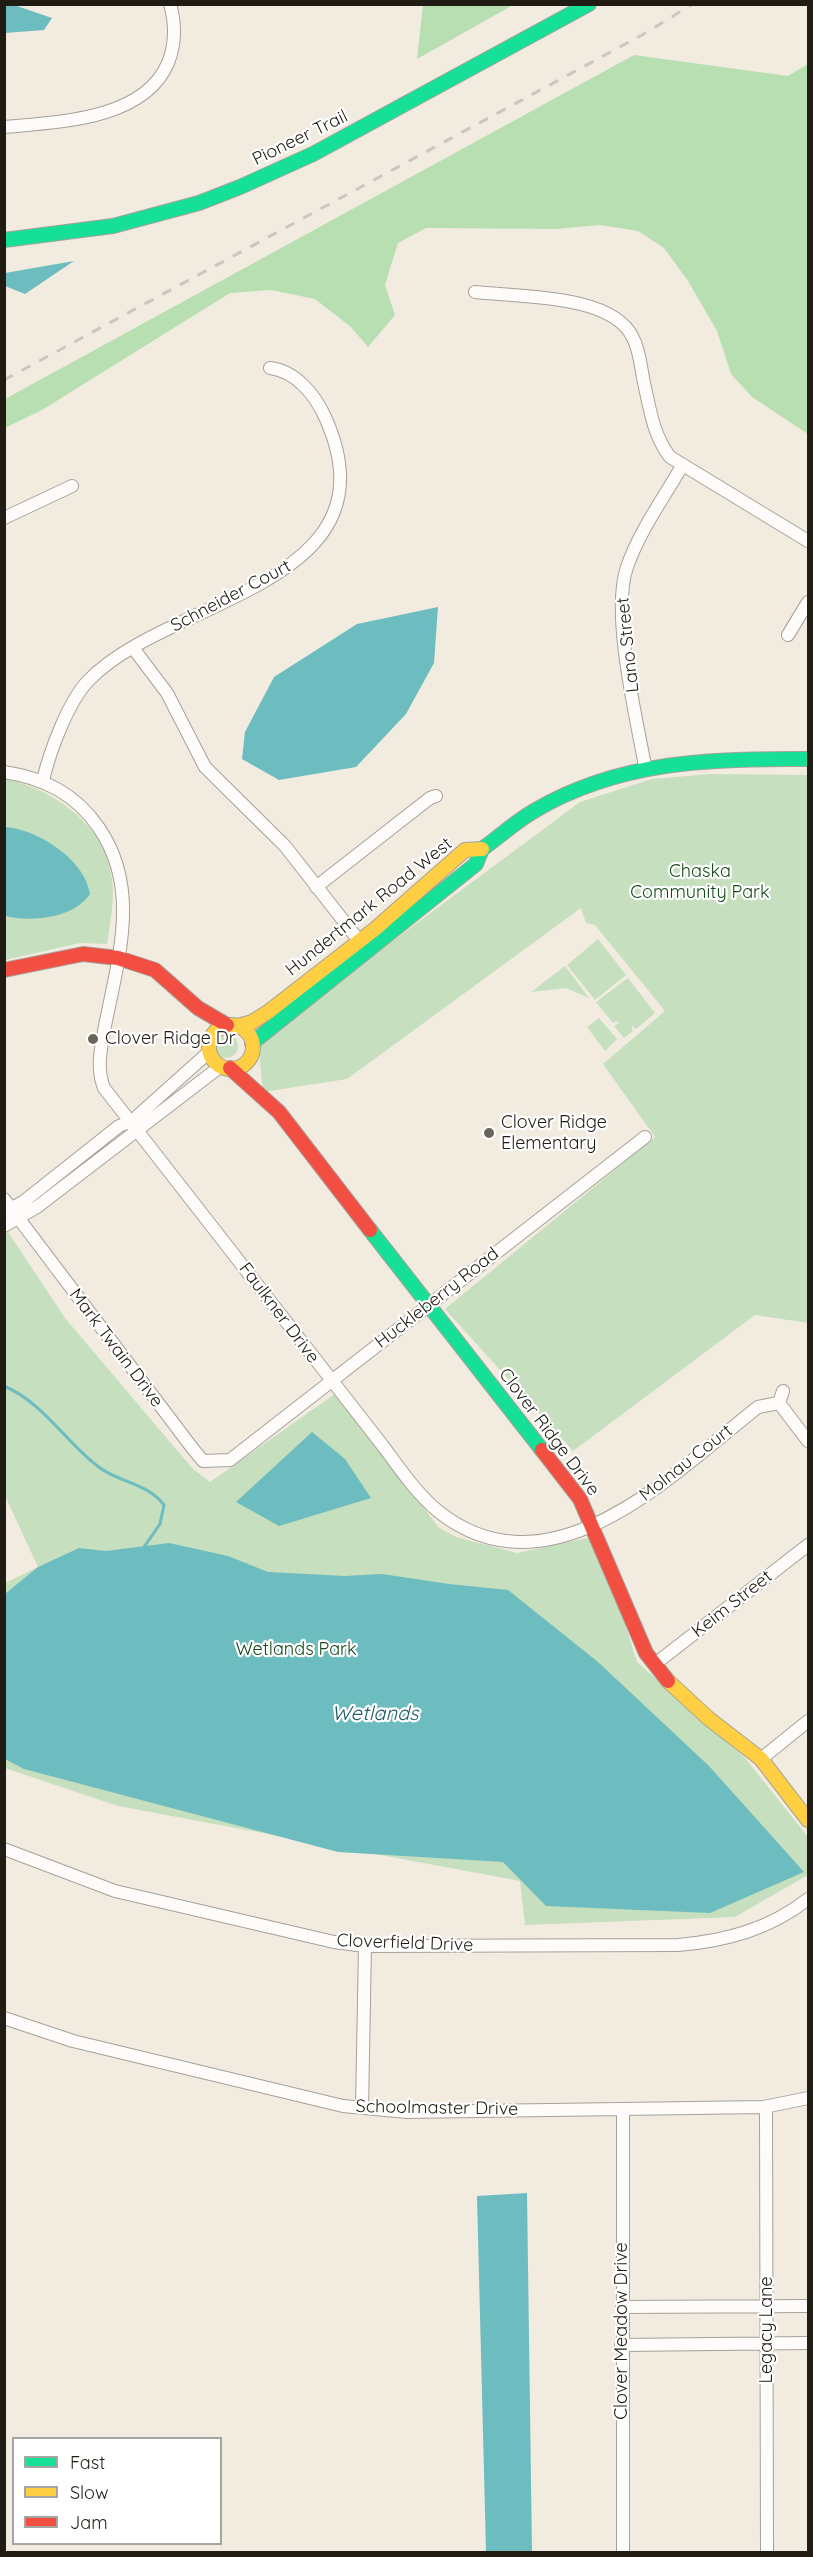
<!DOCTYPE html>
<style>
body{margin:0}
#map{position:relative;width:813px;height:2557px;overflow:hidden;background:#f2ece0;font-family:Quicksand,sans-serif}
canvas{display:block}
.frame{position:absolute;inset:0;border:6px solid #201c14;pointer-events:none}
.legend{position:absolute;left:12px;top:2437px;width:210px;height:108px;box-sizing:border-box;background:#fff;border:2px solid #a6a4a1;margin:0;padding:8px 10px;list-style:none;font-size:18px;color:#201c14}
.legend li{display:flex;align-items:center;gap:12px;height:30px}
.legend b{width:30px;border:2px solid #a6a4a1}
</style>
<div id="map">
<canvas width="813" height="2557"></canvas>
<div class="frame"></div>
<ul class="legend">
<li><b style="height:8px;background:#16e098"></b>Fast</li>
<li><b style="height:8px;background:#ffcf43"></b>Slow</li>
<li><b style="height:8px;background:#f24e42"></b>Jam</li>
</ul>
</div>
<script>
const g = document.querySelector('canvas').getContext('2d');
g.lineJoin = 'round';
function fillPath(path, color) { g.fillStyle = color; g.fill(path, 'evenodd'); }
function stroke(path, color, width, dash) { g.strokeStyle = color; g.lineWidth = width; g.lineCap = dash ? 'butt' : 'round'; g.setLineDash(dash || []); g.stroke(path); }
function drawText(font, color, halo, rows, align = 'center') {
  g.font = font + ' Quicksand,sans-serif'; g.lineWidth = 4.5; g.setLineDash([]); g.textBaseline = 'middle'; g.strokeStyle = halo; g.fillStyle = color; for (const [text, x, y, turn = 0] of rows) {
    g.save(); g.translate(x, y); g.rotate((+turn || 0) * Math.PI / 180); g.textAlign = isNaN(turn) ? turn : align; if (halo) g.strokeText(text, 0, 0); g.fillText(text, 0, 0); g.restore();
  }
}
fillPath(new Path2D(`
 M711,774L808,775V1323L755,1315L573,1451L445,1309L655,1137L603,1064L665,1011L595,925L586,923L581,908L347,1079L263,1092L258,1041L580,802L652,779Z
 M4,778C54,790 105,824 112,879C115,900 110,923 107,944L80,943L5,960Z
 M598,939L626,975L595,1000L567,965Z
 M565,966L589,998L566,988L531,992Z
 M628,978L655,1013L636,1029L631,1025L633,1031L624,1038L614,1026L619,1023L617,1021L613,1023L596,1002Z
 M599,1018L617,1039L605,1051L587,1027Z
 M214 1046a12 12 0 1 1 24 0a12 12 0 1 1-24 0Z
 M4,1226L65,1318L192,1468L210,1482L339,1391L438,1527L456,1537L517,1553L597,1536L637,1662L745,1758L808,1837V1875L735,1917L525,1925L520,1881L118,1806L5,1768V1583L38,1567L5,1496Z`), '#c6dfbe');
fillPath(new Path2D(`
 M423,5V4L513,5L417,59Z
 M634,55L788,76L808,64V434L752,397L731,374L717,331L688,281L664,248L638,231L600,225L556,229L426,228L398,243L385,285L395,315L368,347L351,327L315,299L271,290L230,293L42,410L5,428V399Z`), '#b8dfb1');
fillPath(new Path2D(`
 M5,4L14,5L52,18L44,30L5,33Z
 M74,261L25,294L5,286V273Z
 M438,607L434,663L406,714L356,767L279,780L242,759L245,732L274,677L357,624Z
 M5,827C37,829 85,859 90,894C73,919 31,922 5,916Z
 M312,1432L345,1459L371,1498L279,1526L236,1502Z
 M169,1543L228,1556L268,1572L345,1576L382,1574L449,1584L508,1590L598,1662L709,1766L804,1872L710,1913L546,1906L503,1862L338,1852L24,1769L5,1759V1594L38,1567L79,1548L106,1551Z
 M527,2193L532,2552H486L477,2196Z`), '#6dbcc0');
stroke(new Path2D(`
 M4,1386C44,1403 66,1443 100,1468C121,1483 147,1483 164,1505L160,1524L144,1547`), '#6dbcc0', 3);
const street = new Path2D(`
 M4,127C58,122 144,120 168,63C176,43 176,25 170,4
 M475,292C519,297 613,294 633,338C640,351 641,369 644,383C650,409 653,435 670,457L808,541
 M4,518L72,486
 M788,635L808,602
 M133,648L167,693L205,767L285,846L364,947
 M645,766C636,716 611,613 627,567C639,532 663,499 682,466
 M4,772C44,778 76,794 99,828C141,889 118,959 105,1026C101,1048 96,1067 104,1088L383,1446C400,1469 417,1494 439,1512C551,1600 674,1473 758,1407L779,1403
 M43,780C50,751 68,702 88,681C167,597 402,586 325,417C315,395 296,371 270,368
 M316,887L430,798L436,796
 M4,1199L193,1449L203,1461L230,1460L645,1137
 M4,1212L23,1202L119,1126L132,1121L209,1052
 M4,1226L37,1207L221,1066
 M779,1403L808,1441
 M779,1403L783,1391
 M655,1664L808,1545
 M761,1759L808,1721
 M4,1849L115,1891L334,1942L365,1946L678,1945C726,1941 770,1929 808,1899
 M4,2018L73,2041L343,2106L407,2112L764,2107L808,2098
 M766,2107L767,2552
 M362,2108L365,1946
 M622,2307L808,2306
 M621,2345L808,2343
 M623,2552V2109`);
const fast = new Path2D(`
 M4,240L113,226L199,203L240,187L313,154L589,4
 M482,849C499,837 515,822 534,811C618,761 712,758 808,759
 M252,1043L476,864L482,849
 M370,1230L542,1450`);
const slow = new Path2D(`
 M209 1047a22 22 0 1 1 44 0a22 22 0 1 1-44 0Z
 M238,1026L252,1022L268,1012L375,929L465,850L482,849
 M668,1681L708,1718L761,1759L808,1820`);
const jam = new Path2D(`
 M4,970L83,954L118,958L155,970L198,1008L227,1025
 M230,1068L279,1112L370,1230
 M542,1450L580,1499L646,1653L668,1681`);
stroke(street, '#a6a198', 14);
stroke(fast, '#a6a198', 16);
stroke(slow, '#a6a198', 16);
stroke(jam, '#a6a198', 16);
stroke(street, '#fdfcfa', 12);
stroke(fast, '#16e098', 14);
stroke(slow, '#ffcf43', 14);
stroke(jam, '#f24e42', 14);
stroke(new Path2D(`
 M4,380L642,35L693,4`), '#c9c7c5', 3, [10, 10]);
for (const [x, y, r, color] of [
 [93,1039,6,"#6a655b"],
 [489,1133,6,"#6a655b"]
]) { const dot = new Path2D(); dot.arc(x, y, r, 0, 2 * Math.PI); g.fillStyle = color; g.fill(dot); stroke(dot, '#fff', 2); }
drawText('18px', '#201c14', '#fff', [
 ["Pioneer Trail",300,138,-26],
 ["Schneider Court",231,596,-28],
 ["Lano Street",628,645,-96],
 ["Hundertmark Road West",369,907,-39],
 ["Huckleberry Road",437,1298,-38],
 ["Faulkner Drive",279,1313,53],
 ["Mark Twain Drive",116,1348,53],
 ["Clover Ridge Drive",549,1432,53],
 ["Molnau Court",686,1463,-38],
 ["Keim Street",732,1604,-38],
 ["Cloverfield Drive",405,1943,2],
 ["Schoolmaster Drive",437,2108,1],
 ["Legacy Lane",767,2330,-90],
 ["Clover Meadow Drive",622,2331,-90]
]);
drawText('18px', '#144819', '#fff', [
 ["Chaska",700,872],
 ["Community Park",700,893],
 ["Wetlands Park",296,1650]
]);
drawText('18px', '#201c14', '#fff', [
 ["Clover Ridge Dr",105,1039],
 ["Clover Ridge",501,1123],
 ["Elementary",501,1144]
], 'left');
drawText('italic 20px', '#1f5d63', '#fff', [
 ["Wetlands",375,1714]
]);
</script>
